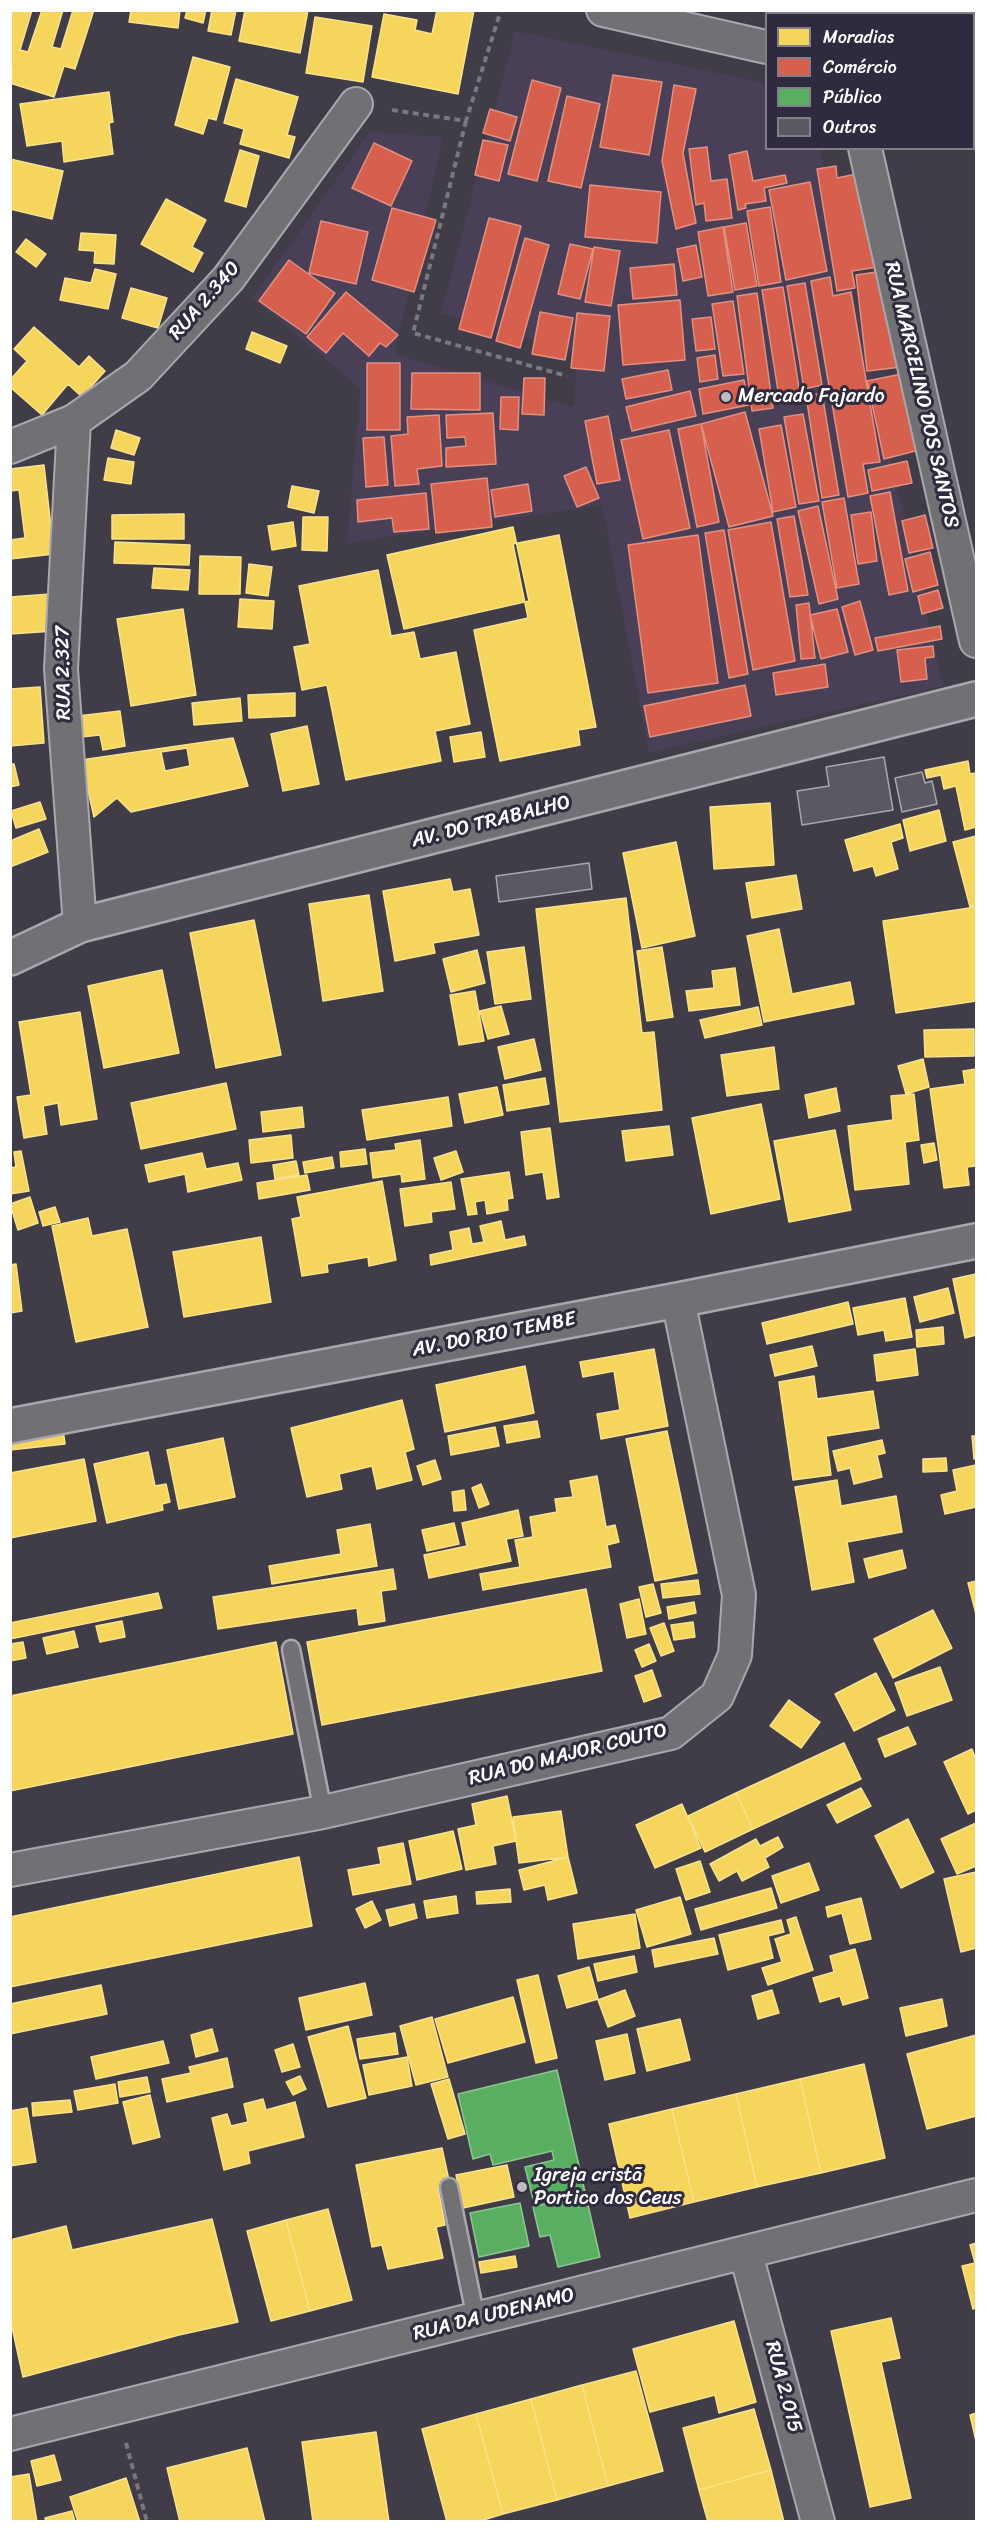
<!DOCTYPE html>
<meta charset="utf-8">
<style>
body{margin:0}
#map{position:relative;width:987px;height:2532px;overflow:hidden;background:#403c48;font-family:Sriracha,sans-serif}
canvas{display:block}
.frame{position:absolute;inset:0;border:12px solid #fff;pointer-events:none}
.legend{position:absolute;left:765px;top:12px;width:210px;height:138px;box-sizing:border-box;background:#2f2a3d;border:2px solid #827f8b;margin:0;padding:8px 10px;list-style:none;font-size:18px;color:#fff}
.legend li{display:flex;align-items:center;gap:12px;height:30px}
.legend b{width:30px;border:2px solid #827f8b}
</style>
<div id="map">
<canvas width="987" height="2532"></canvas>
<div class="frame"></div>
<ul class="legend">
<li><b style="height:16px;background:#f6d55c"></b>Moradias</li>
<li><b style="height:16px;background:#d6604d"></b>Comércio</li>
<li><b style="height:16px;background:#5aae61"></b>Público</li>
<li><b style="height:16px;background:#5c5862"></b>Outros</li>
</ul>
</div>
<script>
const g = document.querySelector('canvas').getContext('2d');
g.lineJoin = 'round';
function fillPath(path, color) { g.fillStyle = color; g.fill(path, 'evenodd'); }
function stroke(path, color, width, dash) { g.strokeStyle = color; g.lineWidth = width; g.lineCap = dash ? 'butt' : 'round'; g.setLineDash(dash || []); g.stroke(path); }
function drawText(font, color, halo, rows, align = 'center') {
  g.font = font + ' Sriracha,sans-serif'; g.lineWidth = 6; g.setLineDash([]); g.textBaseline = 'middle'; g.strokeStyle = halo; g.fillStyle = color; for (const [text, x, y, turn = 0] of rows) {
    g.save(); g.translate(x, y); g.rotate((+turn || 0) * Math.PI / 180); g.textAlign = isNaN(turn) ? turn : align; if (halo) g.strokeText(text, 0, 0); g.fillText(text, 0, 0); g.restore();
  }
}
fillPath(new Path2D(`
 M515,31L766,83V148L820,149L943,686L649,753L602,505L347,543L360,388L252,298L370,132L443,137L395,354L574,407L577,352L441,313Z`), '#493f56');
const homes = new Path2D(`
 M10,10H32L20,50L28,52L42,10H63L52,47L61,49L73,10H94L75,69L64,66L54,97L10,83L13,70L10,69Z
 M131,10H180L178,28L129,22Z
 M187,10H206L203,23L185,18Z
 M212,10H236L231,35L208,31Z
 M245,10H308L300,53L239,41Z
 M437,10H474L458,94L372,77L384,14L417,20L415,30L432,34Z
 M315,17L372,26L363,82L306,73Z
 M193,57L230,67L216,120L208,118L203,134L175,125Z
 M974,76H976V106H974Z
 M236,79L298,97L287,135L295,137L289,158L240,144L244,129L224,123Z
 M109,92L113,122L109,123L113,154L64,162L62,141L27,146L20,104Z
 M976,117V142L974,131V118Z
 M240,150L259,156L246,207L225,201Z
 M10,159L63,171L52,219L10,209Z
 M166,199L206,220L192,247L203,253L193,272L141,244Z
 M81,233L116,235L114,264L94,263L95,251L79,250Z
 M26,239L46,254L36,267L16,252Z
 M95,269L116,274L108,309L60,300L65,278L91,283Z
 M131,288L167,298L158,328L122,318Z
 M34,327L79,367L89,356L105,371L82,397L68,384L42,415L10,387V380L27,361L14,349Z
 M252,332L287,346L280,363L246,349Z
 M116,430L140,438L134,455L111,448Z
 M108,458L134,462L131,484L104,480Z
 M44,465L54,554L10,559V540L25,538L19,490L10,491V469Z
 M292,486L319,491L314,513L288,507Z
 M184,514V539H112V515Z
 M303,517H328L327,551L302,550Z
 M293,522L296,546L272,550L268,526Z
 M513,527L529,601L404,629L387,555Z
 M559,535L596,727L578,730L580,745L500,761L474,630L528,618L513,544Z
 M115,542L190,545L189,565L114,563Z
 M200,556L241,557L240,594H199Z
 M249,564L272,567L268,596L246,593Z
 M154,568L190,570L188,590L152,588Z
 M378,570L391,636L414,632L420,659L456,652L470,724L435,731L441,761L346,780L327,685L302,690L294,647L310,644L299,586Z
 M51,594L54,631L10,634V597Z
 M240,599L274,601L272,629L238,627Z
 M183,609L196,695L131,706L117,619Z
 M40,687L44,743L10,746V689Z
 M295,693V716L249,718L248,695Z
 M240,698L242,721L194,725L192,703Z
 M120,711L125,746L103,750L100,735L81,737L78,716Z
 M307,726L319,784L283,791L271,734Z
 M481,732L485,757L454,762L450,737Z
 M233,738L248,786L131,812L117,798L94,817L81,760ZM187,748L190,766L165,771L161,752Z
 M968,761L970,774L976,773V827L965,830L956,786L944,789L941,775L927,778L925,770Z
 M10,764H14L19,785L10,787Z
 M40,802L46,819L16,828L11,811Z
 M770,803L774,865L714,869L710,807Z
 M939,810L946,841L910,851L903,820Z
 M900,824L903,838L891,842L898,869L876,876L873,866L854,871L845,840Z
 M39,829L48,852L10,867V841Z
 M976,836V905L970,907L953,842Z
 M676,842L695,936L642,948L623,853Z
 M796,875L802,909L752,918L746,883Z
 M450,879L453,892L470,889L479,935L433,943L435,953L395,961L383,891Z
 M369,895L383,991L323,1001L309,904Z
 M626,898L642,1033L654,1032L662,1110L560,1122L536,909Z
 M976,907V1001L896,1013L883,921Z
 M254,920L281,1055L216,1068L190,933Z
 M779,929L792,994L850,982L854,1004L764,1022L747,936Z
 M524,947L531,999L495,1004L487,952Z
 M662,947L673,1017L647,1021L637,951Z
 M477,950L485,983L451,992L443,959Z
 M735,968L740,1005L689,1011L686,991L714,988L712,971Z
 M162,970L179,1053L104,1068L88,986Z
 M475,991L484,1041L459,1045L450,995Z
 M501,1006L509,1034L488,1039L480,1011Z
 M758,1007L762,1025L705,1038L700,1020Z
 M80,1012L97,1119L61,1125L58,1103L43,1106L47,1134L24,1138L17,1097L31,1095L19,1022Z
 M974,1029V1056L925,1057L924,1030Z
 M534,1039L541,1070L505,1079L498,1047Z
 M774,1047L779,1089L727,1096L721,1055Z
 M923,1059L929,1087L906,1094L898,1066Z
 M976,1069V1166L967,1167L969,1185L944,1188L930,1089L965,1084L963,1071Z
 M545,1078L549,1104L507,1111L503,1085Z
 M226,1083L236,1129L141,1149L131,1103Z
 M497,1087L503,1115L465,1123L459,1094Z
 M836,1088L840,1111L809,1118L805,1095Z
 M914,1094L919,1140L905,1142L909,1184L855,1190L848,1126L893,1120L891,1096Z
 M448,1097L452,1126L367,1140L362,1110Z
 M761,1104L780,1199L711,1214L692,1118Z
 M302,1107L304,1127L263,1132L261,1112Z
 M669,1126L673,1155L626,1161L622,1131Z
 M550,1128L559,1197L547,1199L543,1172L526,1175L521,1132Z
 M835,1130L851,1210L789,1222L774,1141Z
 M291,1135L293,1158L251,1163L249,1140Z
 M420,1140L425,1179L402,1182L401,1174L373,1178L370,1153L396,1150L395,1144Z
 M934,1143L937,1160L924,1163L921,1145Z
 M365,1149L367,1164L341,1167L340,1152Z
 M21,1151L29,1191L10,1194V1168L16,1167L14,1152Z
 M456,1151L463,1172L441,1180L434,1158Z
 M202,1153L206,1169L238,1163L242,1180L188,1192L185,1174L149,1182L145,1165Z
 M332,1157L334,1168L305,1173L303,1162Z
 M296,1161L299,1175L275,1179L273,1165Z
 M509,1172L513,1198L507,1199L508,1210L487,1214L485,1200L475,1202L477,1214L468,1215L461,1179Z
 M307,1175L310,1190L259,1199L257,1183Z
 M382,1181L396,1260L369,1266L368,1257L327,1264L328,1272L302,1276L292,1219L301,1217L297,1197Z
 M451,1182L455,1209L431,1212L432,1222L405,1226L400,1189Z
 M30,1197L38,1223L18,1230L10,1204Z
 M55,1207L60,1222L43,1226L39,1212Z
 M88,1218L92,1236L127,1229L148,1327L76,1342L52,1226Z
 M501,1221L505,1240L524,1236L526,1245L431,1265L430,1255L453,1250L450,1232L469,1228L472,1244L484,1242L480,1226Z
 M261,1237L271,1302L184,1317L173,1252Z
 M16,1264L22,1311L10,1313V1265Z
 M976,1274V1335L965,1338L953,1279Z
 M948,1288L954,1313L920,1322L914,1297Z
 M905,1298L912,1337L886,1341L884,1330L858,1335L853,1308Z
 M848,1302L853,1324L767,1344L762,1323Z
 M943,1327L944,1344L917,1347L916,1330Z
 M812,1346L817,1366L775,1376L770,1355Z
 M654,1349L668,1426L601,1439L597,1414L620,1410L614,1371L583,1377L580,1362Z
 M915,1349L918,1375L877,1381L874,1355Z
 M525,1366L534,1413L445,1432L436,1385Z
 M814,1376L817,1399L873,1391L879,1428L826,1436L831,1475L793,1480L779,1382Z
 M402,1400L414,1449L405,1452L412,1480L377,1489L372,1466L339,1474L342,1489L307,1497L291,1428Z
 M537,1421L540,1437L507,1443L504,1426Z
 M495,1427L499,1446L451,1455L448,1436Z
 M63,1429L65,1444L10,1450V1435Z
 M667,1431L697,1573L655,1581L626,1439Z
 M972,1436H976V1459H974Z
 M223,1438L235,1497L179,1509L167,1450Z
 M882,1440L885,1453L877,1455L882,1477L854,1484L850,1468L838,1471L833,1451Z
 M148,1452L155,1486L166,1484L170,1502L162,1504L163,1510L107,1523L94,1464Z
 M946,1458L947,1471L923,1472V1459Z
 M84,1459L96,1521L10,1538V1473Z
 M435,1460L441,1479L423,1485L417,1466Z
 M976,1465V1507L945,1514L941,1495L957,1491L953,1470Z
 M597,1476L606,1527L615,1525L619,1542L607,1545L611,1567L483,1590L480,1574L520,1567L515,1540L533,1537L530,1517L557,1512L555,1499L573,1497L570,1481Z
 M837,1480L841,1506L896,1496L902,1532L847,1542L854,1582L812,1590L795,1487Z
 M481,1484L489,1504L479,1508L472,1488Z
 M464,1490L466,1510L454,1511L452,1492Z
 M518,1510L523,1536L506,1539L511,1561L429,1578L424,1555L467,1546L462,1523Z
 M454,1523L459,1544L427,1551L422,1530Z
 M370,1524L377,1566L272,1584L269,1566L341,1554L337,1530Z
 M902,1550L906,1568L869,1578L864,1559Z
 M393,1569L396,1589L381,1591L385,1621L359,1625L357,1608L218,1629L213,1597Z
 M698,1580L700,1594L663,1598L661,1584Z
 M976,1581V1614L968,1583Z
 M653,1584L661,1613L646,1617L639,1587Z
 M586,1589L602,1671L322,1725L307,1642Z
 M158,1593L162,1608L10,1639V1623Z
 M639,1599L646,1634L627,1638L620,1604Z
 M694,1602L696,1613L669,1619L667,1607Z
 M933,1610L952,1648L893,1678L874,1639Z
 M122,1621L125,1637L100,1642L96,1626Z
 M693,1622L695,1637L674,1640L671,1625Z
 M664,1623L674,1651L661,1656L650,1628Z
 M74,1631L78,1647L47,1654L43,1638Z
 M23,1642L26,1658L10,1661V1644Z
 M276,1642L293,1734L10,1791V1696Z
 M649,1644L656,1661L642,1667L635,1650Z
 M940,1667L952,1700L907,1716L895,1683Z
 M652,1670L661,1696L644,1702L635,1676Z
 M876,1673L895,1710L854,1731L835,1694Z
 M789,1700L820,1722L801,1748L770,1726Z
 M908,1727L916,1744L885,1757L878,1739Z
 M844,1743L861,1779L753,1829L736,1793Z
 M972,1749L976,1760V1810L968,1814L944,1762Z
 M861,1788L871,1806L837,1823L827,1805Z
 M736,1793L753,1829L705,1852L688,1816Z
 M507,1796L516,1841L493,1846L496,1864L466,1870L458,1829L476,1825L472,1804Z
 M682,1804L701,1848L655,1868L636,1825Z
 M561,1811L568,1857L519,1863L513,1817Z
 M908,1819L934,1872L901,1888L875,1836Z
 M976,1823V1866L957,1874L941,1839Z
 M453,1831L462,1869L417,1880L409,1841Z
 M778,1837L783,1847L765,1858L769,1867L742,1881L737,1871L719,1881L710,1864L756,1839L760,1846Z
 M403,1843L411,1884L353,1895L348,1870L381,1864L378,1848Z
 M299,1857L312,1926L10,1987V1917Z
 M568,1857L577,1893L548,1900L545,1885L524,1890L519,1870Z
 M700,1861L710,1892L686,1900L676,1869Z
 M809,1863L819,1890L781,1903L772,1876Z
 M976,1872V1948L961,1952L944,1879Z
 M771,1888L777,1908L701,1930L695,1909Z
 M510,1889L511,1902L477,1904L476,1892Z
 M456,1896L458,1913L427,1918L424,1901Z
 M680,1897L691,1934L647,1947L636,1910Z
 M861,1898L871,1939L850,1944L842,1913L828,1917L826,1907Z
 M372,1901L381,1920L365,1928L356,1909Z
 M414,1904L417,1918L390,1926L386,1910Z
 M635,1914L640,1948L578,1959L573,1924Z
 M796,1917L813,1970L768,1985L762,1968L782,1962L775,1939L791,1934L787,1920Z
 M781,1920L784,1932L768,1936L773,1958L728,1970L719,1935Z
 M714,1938L718,1954L655,1967L652,1950Z
 M855,1949L868,1998L843,2005L840,1996L820,2002L813,1978L834,1972L830,1956Z
 M634,1956L637,1972L598,1981L594,1964Z
 M589,1967L598,1999L567,2008L558,1976Z
 M538,1975L557,2058L536,2063L517,1980Z
 M365,1983L372,2015L306,2030L299,1998Z
 M101,1985L107,2014L10,2034V2004Z
 M625,1990L635,2016L608,2027L598,2000Z
 M772,1990L779,2013L758,2019L752,1996Z
 M513,1997L525,2042L448,2063L435,2019Z
 M942,1999L947,2026L906,2036L900,2008Z
 M432,2017L448,2077L416,2085L400,2026Z
 M680,2019L690,2060L647,2071L637,2029Z
 M348,2026L366,2098L328,2107L308,2037Z
 M212,2029L218,2051L196,2057L191,2035Z
 M395,2033L398,2054L360,2059L357,2039Z
 M627,2034L635,2073L605,2080L596,2041Z
 M976,2035V2116L927,2129L907,2054Z
 M163,2041L169,2063L96,2079L91,2057Z
 M293,2044L300,2067L282,2072L275,2050Z
 M407,2057L412,2086L369,2095L363,2065Z
 M227,2058L233,2087L167,2102L162,2079L191,2073L189,2067Z
 M864,2064L885,2158L821,2173L800,2079Z
 M300,2076L306,2089L293,2095L286,2082Z
 M147,2077L150,2092L120,2097L118,2082Z
 M449,2079L465,2134L448,2139L431,2084Z
 M800,2079L821,2173L757,2187L736,2094Z
 M115,2084L118,2103L78,2110L74,2091Z
 M736,2094L757,2187L694,2202L672,2109Z
 M150,2095L160,2137L133,2144L123,2102Z
 M263,2099L266,2110L295,2102L304,2137L248,2151L250,2163L224,2170L212,2118L227,2114L231,2126L248,2122L244,2104Z
 M70,2100L72,2112L33,2116L32,2103Z
 M27,2108L36,2162L10,2166V2111Z
 M672,2109L694,2202L630,2218L609,2124Z
 M442,2148L450,2185L438,2187L445,2225L436,2227L443,2258L388,2269L382,2245L372,2247L356,2165Z
 M507,2165L514,2197L463,2208L456,2175Z
 M328,2209L352,2300L310,2311L286,2220Z
 M212,2219L238,2322L179,2335L23,2377L10,2318V2240L66,2226L72,2250Z
 M286,2220L310,2311L271,2321L247,2231Z
 M976,2243V2308L973,2309L962,2266L975,2263L970,2245Z
 M515,2256L517,2267L481,2273L479,2262Z
 M891,2318L900,2358L881,2362L911,2498L870,2507L831,2331Z
 M734,2321L756,2402L719,2413L715,2395L650,2412L633,2349Z
 M636,2371L663,2471L608,2486L582,2385Z
 M582,2385L608,2486L557,2500L531,2399Z
 M531,2399L557,2500L503,2514L476,2414Z
 M754,2409L771,2470L699,2490L683,2428Z
 M976,2413V2441L970,2415Z
 M476,2414L503,2514L477,2522H447L422,2429Z
 M376,2432L389,2522H313L302,2442Z
 M247,2448L265,2522H180L167,2468Z
 M54,2455L61,2480L37,2486L31,2461Z
 M771,2470L784,2522H708L699,2490Z
 M29,2474L37,2522H10V2477Z
 M126,2478L140,2522H78L70,2497Z
 M72,2511L75,2522H46L45,2518Z`);
fillPath(homes, '#f6d55c');
stroke(homes, '#f9e28d', 1.5);
const shops = new Path2D(`
 M613,75L662,82L649,155L600,147Z
 M532,80L561,88L537,181L508,174Z
 M674,85L696,89L683,153L696,223L676,229L662,161Z
 M567,96L600,104L581,188L548,181Z
 M490,109L517,117L510,141L483,133Z
 M483,140L508,145L499,181L475,175Z
 M374,143L412,161L391,206L352,188Z
 M707,147L711,181L727,179L732,218L706,221L704,203L696,205L689,149Z
 M747,151L753,181L785,175L787,183L764,188L766,201L745,204L746,208L738,210L729,155Z
 M836,166L837,178L861,173L884,266L852,271L855,288L837,291L817,169Z
 M810,182L827,271L786,280L769,190Z
 M590,185L661,192L657,243L585,237Z
 M770,207L781,282L759,286L747,211Z
 M392,208L436,220L414,292L372,280Z
 M489,218L521,226L491,338L459,329Z
 M321,221L368,232L356,284L309,273Z
 M746,223L757,286L735,290L724,227Z
 M723,227L733,292L708,296L698,232Z
 M525,238L549,245L520,348L496,341Z
 M570,244L593,249L580,299L558,294Z
 M696,245L702,277L683,281L677,249Z
 M594,247L620,251L611,306L585,302Z
 M289,260L335,293L306,334L259,301Z
 M674,264L677,295L633,299L630,268Z
 M891,270L902,367L867,371L856,275Z
 M830,277L833,296L851,292L880,462L863,464L868,493L848,497L811,281Z
 M805,283L822,385L804,389L787,286Z
 M783,287L800,394L779,397L762,290Z
 M346,292L398,335L386,347L380,343L369,356L343,333L326,353L307,337Z
 M757,293L773,408L752,411L737,296Z
 M680,300L685,360L623,365L618,305Z
 M733,301L744,374L723,376L712,304Z
 M540,312L573,318L565,360L532,354Z
 M577,313L610,316L604,371L571,368Z
 M711,317L715,349L696,351L692,319Z
 M715,355L718,379L700,382L697,358Z
 M367,363H400V430H367Z
 M668,370L672,390L626,399L622,379Z
 M412,373H480V410L411,409Z
 M906,373L923,449L884,459L867,381Z
 M524,378H545L544,415L522,414Z
 M744,380L749,405L703,414L699,389Z
 M690,391L696,416L632,431L626,407Z
 M822,393L839,495L822,498L806,396Z
 M501,397H519L518,430L500,429Z
 M745,412L773,516L729,527L701,424Z
 M493,413L496,464L446,467V448L466,446L465,437L447,438L446,415Z
 M803,414L819,501L799,504L784,417Z
 M439,415L442,466L417,469L419,484L395,486L391,436L408,434L407,417Z
 M608,416L620,480L597,484L585,421Z
 M701,424L719,522L697,527L678,429Z
 M781,425L796,507L773,512L759,429Z
 M669,430L690,528L643,539L621,440Z
 M384,437L388,485L366,487L363,438Z
 M907,461L912,483L872,491L868,470Z
 M586,467L599,498L577,507L564,476Z
 M487,478L492,527L436,533L431,484Z
 M528,484L532,511L495,517L491,490Z
 M890,492L908,591L889,595L870,496Z
 M426,493L429,529L394,532L392,518L358,522L357,500Z
 M844,498L859,584L837,588L822,502Z
 M818,506L838,599L819,604L798,511Z
 M871,512L877,561L858,564L851,515Z
 M925,515L933,548L909,553L902,521Z
 M794,516L808,595L790,597L777,519Z
 M771,522L795,661L753,670L728,530Z
 M724,530L748,674L729,678L705,533Z
 M698,535L718,683L648,693L628,545Z
 M930,552L938,585L913,592L905,559Z
 M938,590L943,608L922,614L918,596Z
 M860,601L873,650L855,655L842,607Z
 M809,603L815,658L801,659L796,605Z
 M837,609L848,652L821,659L810,615Z
 M940,626L942,639L878,651L875,638Z
 M933,646L934,657L925,658L927,679L901,682L897,650Z
 M825,664L828,687L776,695L773,673Z
 M745,685L751,716L650,737L644,706Z`);
fillPath(shops, '#d6604d');
stroke(shops, '#e29082', 1.5);
const public = new Path2D(`
 M557,2070L600,2257L558,2267L550,2235L540,2237L533,2207L563,2199L561,2192L533,2199L525,2167L554,2160L552,2151L493,2165L490,2154L473,2159L458,2094Z
 M520,2203L529,2246L479,2257L470,2213Z`);
fillPath(public, '#5aae61');
stroke(public, '#8cc690', 1.5);
const building = new Path2D(`
 M884,757L893,810L802,825L797,791L829,786L826,767Z
 M922,772L925,783L932,781L937,804L902,812L895,778Z
 M589,863L592,889L499,902L496,876Z`);
fillPath(building, '#5c5862');
stroke(building, '#a9a7ad', 1.5);
const lane = new Path2D(`
 M291,1649L323,1812
 M449,2187L476,2319`);
const street = new Path2D(`
 M603,10L766,47
 M886,14L889,10
 M865,148L976,641
 M74,421L61,669L80,925
 M10,447L74,421L138,376L228,279L356,104
 M10,1870L323,1812L671,1733L717,1696L735,1655L739,1595L678,1300
 M746,2254L818,2522
 M10,2434L976,2195`);
const secondary = new Path2D(`
 M10,958L80,925L976,699
 M10,1426L678,1300L976,1241`);
stroke(lane, '#a9a7ad', 21);
stroke(street, '#a9a7ad', 36);
stroke(secondary, '#a9a7ad', 38);
stroke(new Path2D(`
 M392,110L466,121L501,10
 M466,121L413,333L567,376
 M126,2443L147,2522`), '#7a787e', 4, [6, 4.5]);
stroke(lane, '#717075', 16);
stroke(street, '#717075', 32);
stroke(secondary, '#717075', 33);
for (const [x, y, r, color] of [
 [726,397,6,"#bcbbbf"],
 [522,2187,6,"#bcbbbf"]
]) { const dot = new Path2D(); dot.arc(x, y, r, 0, 2 * Math.PI); g.fillStyle = color; g.fill(dot); stroke(dot, '#2f2a3d', 2); }
drawText('20px', '#fff', '#2f2a3d', [
 ["RUA 2.340",205,301,-49],
 ["RUA MARCELINO DOS SANTOS",921,395,77],
 ["RUA 2.327",64,673,-91],
 ["AV. DO TRABALHO",491,822,-14],
 ["AV. DO RIO TEMBE",494,1335,-11],
 ["RUA DO MAJOR COUTO",568,1755,-14],
 ["RUA DA UDENAMO",494,2315,-14],
 ["RUA 2.015",783,2387,75]
]);
drawText('20px', '#fff', '#2f2a3d', [
 ["Mercado Fajardo",738,397],
 ["Igreja cristã",534,2176],
 ["Portico dos Ceus",534,2199]
], 'left');
</script>
